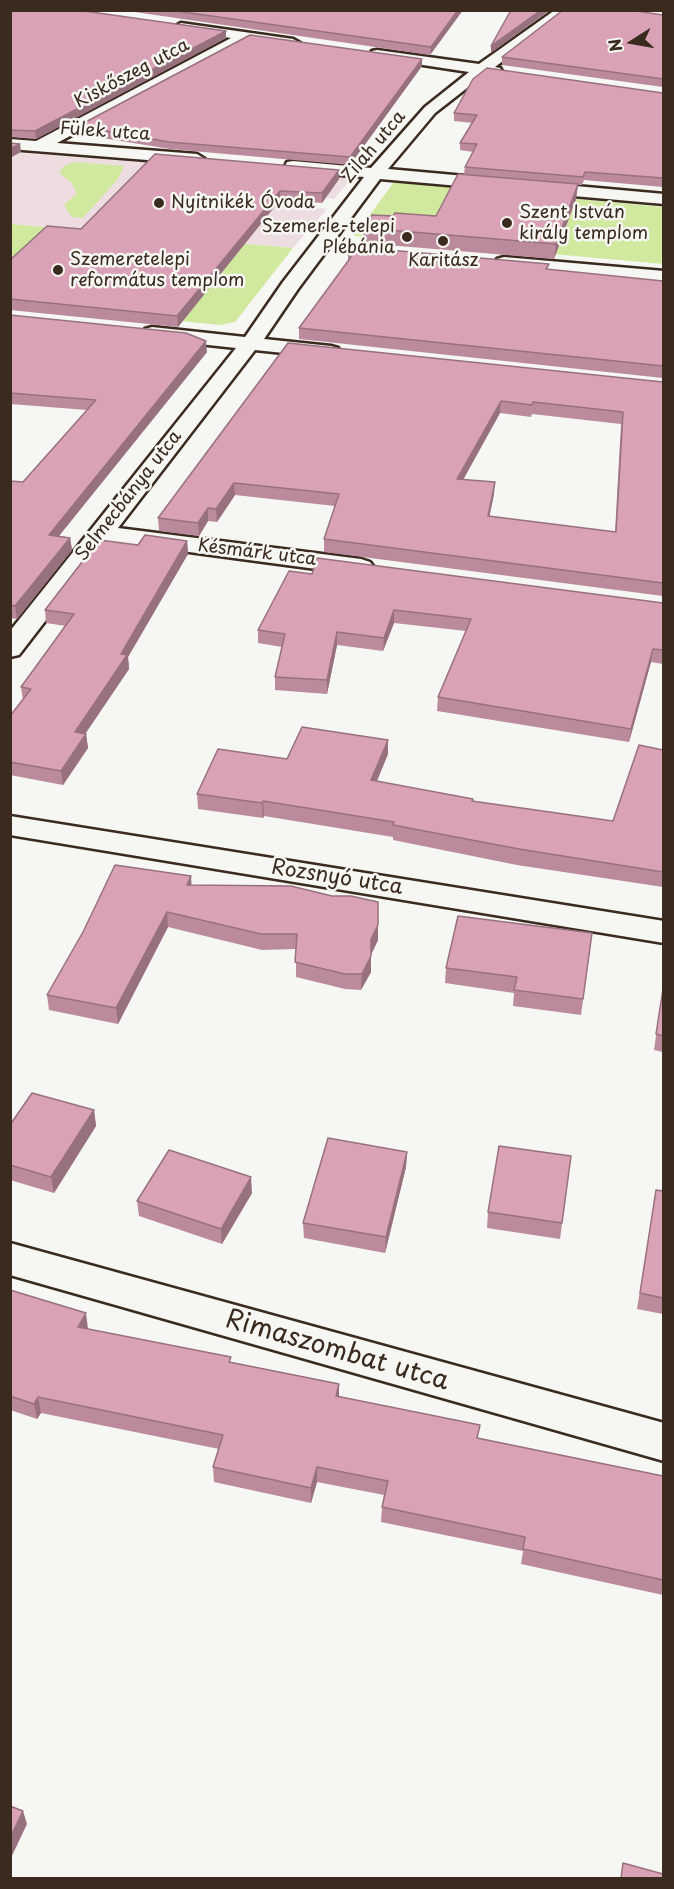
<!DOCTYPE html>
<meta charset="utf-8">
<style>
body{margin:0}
#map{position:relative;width:674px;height:1889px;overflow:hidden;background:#f6f6f2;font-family:"Playpen Sans",sans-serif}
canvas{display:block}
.frame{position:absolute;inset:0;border:12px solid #3b2a1e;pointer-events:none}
.north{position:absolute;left:602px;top:12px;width:60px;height:60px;-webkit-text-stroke:4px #f6f6f2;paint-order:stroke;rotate:259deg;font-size:16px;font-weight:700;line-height:24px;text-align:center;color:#3b2a1e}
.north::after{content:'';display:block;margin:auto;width:21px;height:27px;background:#3b2a1e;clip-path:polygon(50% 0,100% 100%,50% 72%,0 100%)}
</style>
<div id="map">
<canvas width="674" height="1889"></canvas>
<div class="frame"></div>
<div class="north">N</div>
</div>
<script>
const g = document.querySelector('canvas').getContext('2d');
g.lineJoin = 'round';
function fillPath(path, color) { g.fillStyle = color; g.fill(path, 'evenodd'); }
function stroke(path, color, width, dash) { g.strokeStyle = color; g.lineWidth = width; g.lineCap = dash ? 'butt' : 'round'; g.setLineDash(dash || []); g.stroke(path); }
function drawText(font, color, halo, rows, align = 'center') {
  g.font = font + ' "Playpen Sans",sans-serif'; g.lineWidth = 5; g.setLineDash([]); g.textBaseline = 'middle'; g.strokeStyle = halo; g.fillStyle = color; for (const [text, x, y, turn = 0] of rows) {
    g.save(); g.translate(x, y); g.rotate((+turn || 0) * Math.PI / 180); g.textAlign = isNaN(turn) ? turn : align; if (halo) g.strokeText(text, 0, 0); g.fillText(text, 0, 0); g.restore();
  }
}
fillPath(new Path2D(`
 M10,152L33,154L352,178L334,199L313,197L306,206L327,209L293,248L11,224Z`), '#eddde0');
fillPath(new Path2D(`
 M75,162L124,166L118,179L83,218L72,217L64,205L77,193L71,182L59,173L64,166Z
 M394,182L663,207V264L354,236Z
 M10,224L293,248L235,322L220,325L11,304Z`), '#d0e99e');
const minor = new Path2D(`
 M555,10H570L495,67L500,68L502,71L500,74H485L435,113L388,169L664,194V204L380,179L298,289L264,339L331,346L338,348L341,352L338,356L331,358L255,350L118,528L361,559L370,562L374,567L370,572L361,575L107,541L19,655L10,657V631L236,348L152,339L145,337L142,333L145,329L152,327L245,337L283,282L364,177L293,171L287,170L285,166L287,162L293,161L371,168L425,107L469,72L377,58L372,57L370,54L372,51L377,50L479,64Z
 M181,23L293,39L300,43L293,47L248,41L57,143L197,154L205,159L203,163L197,164L10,149V139L36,141L231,38L176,30L174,27Z
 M504,257L664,271V283L497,267L495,263L497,259Z
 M10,816L664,921V943L10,835Z
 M10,1243L664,1423V1461L10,1275Z`);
stroke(minor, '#3b2a1e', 5);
fillPath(minor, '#f6f6f2');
fillPath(new Path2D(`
 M10,10L226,38L36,139L10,137Z
 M121,10H463L430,55Z
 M663,15V87L502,65V57Z
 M422,59V66L350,165L170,149L78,134V126Z
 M663,93V187L584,180L582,185H578L576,199L554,259L363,243L364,228L393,216H436L464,174L465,167L473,152L460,150V143L473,123L454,121V113Z
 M339,179L322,203L280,200L178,327L10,310V260L81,229Z
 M348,255L548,270L663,281V378L299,339V328L348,261Z
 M10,315L207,352L59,536L70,538L72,550L17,619L10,618V481L23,482L87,410L10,404Z
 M288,343L663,382V596L324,552V539L335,506L235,495L217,522L208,521L199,536L159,531L158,518ZM500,413L531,417L532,414L621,424L615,532L489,517L494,494L463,479Z
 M187,541L188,554L128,657L129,669L85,734H86L88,748L63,785L10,775V716L23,700L21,687L66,626L46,623L45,610L138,545Z
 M312,574L663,603V664L651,662L629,742L437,711L438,697L466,631L394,623L383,651L337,645L327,694L275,690V677L282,647L258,643V630Z
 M388,740V754L377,781L473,801L613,821L663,750V887L517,865L393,840V837L264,816L263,818L198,809L197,794L287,759Z
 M192,885L378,940L371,954V972L361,990L345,989L296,977V949L262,950L168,927L118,1024L49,1010L47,995Z
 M592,933L581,1015L513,1006L514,993L445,983L446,968Z
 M663,987V1052L654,1050Z
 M94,1110L96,1126L54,1193L10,1180V1125Z
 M407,1152L406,1167L385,1253L304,1238L303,1223Z
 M571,1156L560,1239L487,1228L488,1212Z
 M656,1190L663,1191V1314L637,1309Z
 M252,1193L222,1244L139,1216L137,1201Z
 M10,1290L88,1329L231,1363L339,1396L479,1438L663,1476V1595L521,1564L523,1551L381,1522L382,1507L384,1495L317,1482L311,1503L214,1482L213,1467L219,1449L41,1413L37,1419L10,1410Z`), '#bb8b9d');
fillPath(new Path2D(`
 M458,10H463L430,55L431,47Z
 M541,10H550L491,53V46Z
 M226,31V38L36,139L35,131Z
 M422,59V66L350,165V157Z
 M20,144L21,152L10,158V149Z
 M339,170V179L322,203V193Z
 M578,184L576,199L554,259L556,244Z
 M280,191V200L178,327L177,316Z
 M206,341L207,352L50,547L49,535Z
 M501,401L500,413L457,491V479Z
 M495,482L494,494L487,529L488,516Z
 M234,483L235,495L217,522L216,509Z
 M208,508V521L199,536L198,523Z
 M70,538L72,550L17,619L15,606Z
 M187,541L188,554L128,657L129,669L77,746L75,732Z
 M394,610V623L383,651L384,638Z
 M337,632V645L327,694V680Z
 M653,649L651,662L629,742L631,729Z
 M86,734L88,748L63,785L61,771Z
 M388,740V754L371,795V780Z
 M263,801L264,816L263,818L262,803Z
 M191,876L192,891L187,885Z
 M167,912L168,927L118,1024L116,1008Z
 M378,925V940L371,955V939Z
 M371,956V972L361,990L362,974Z
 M94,1110L96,1126L54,1193L51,1177Z
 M407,1152L406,1167L385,1253L386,1237Z
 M251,1177L252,1193L222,1244L221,1229Z
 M86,1313L88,1329L80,1343L78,1327Z
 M339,1384V1400L336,1396Z
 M38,1397L41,1413L37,1419L34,1404Z
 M317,1467V1482L311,1503V1488Z
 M23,1811L27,1824L10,1860V1838Z`), '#98717f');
const building = new Path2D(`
 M10,10H77L226,31L35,131L10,130Z
 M169,10H458L431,47Z
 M511,10H541L491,46Z
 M563,10H630L663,15V79L502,57Z
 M250,35L422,59L350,157L169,142L78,126Z
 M487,68L663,93V178L585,172L583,177L465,167L477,144L460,143L477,115L454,113L473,79Z
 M10,143L20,144L10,149Z
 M155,154L339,170L322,193L280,191L177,316L10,299V260L47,226L81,229Z
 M458,174L578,184L556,244L364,228L372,215L393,216L395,213L436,216Z
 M354,247L549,264L546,269L663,281V366L299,328L351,257L348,255Z
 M10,315L186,333L206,341L49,535L70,538L15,606L10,605V481L23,482L96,400L10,393Z
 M288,343L663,382V583L324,539L339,494L234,483L216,509L208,508L198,523L158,518ZM501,401L532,405L533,402L623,412L616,532L488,516L495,482L457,479Z
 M145,535L187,541L121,654L127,655L75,732L86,734L61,771L10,762V716L31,689L21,687L74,614L45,610L99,540L138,545Z
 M317,558L663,603V650L653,649L631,729L438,697L471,619L394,610L384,638L337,632L327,680L275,677L285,634L258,630L289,571L312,574Z
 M302,727L388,740L371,780L473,799L472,801L613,821L639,745L663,750V872L519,849L393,825L394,822L263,801L262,803L197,794L218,749L287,759Z
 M115,865L191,876L187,885L291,886L332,896H351L378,902V925L371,939V956L362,974H345L295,962L297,934H261L167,912L116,1008L47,995L83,932Z
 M458,916L592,933L583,999L514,990L517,977L446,968Z
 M663,989V1036L656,1034Z
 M32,1093L94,1110L51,1177L10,1165V1125Z
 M328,1138L407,1152L386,1237L303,1223Z
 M499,1146L571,1156L562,1223L488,1212Z
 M169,1150L251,1177L221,1229L137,1201Z
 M656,1190L663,1191V1298L640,1293Z
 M10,1290L86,1313L78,1327L231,1357L229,1362L339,1384L336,1396L480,1425L477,1438L663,1476V1580L523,1549L525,1537L382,1507L388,1481L317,1467L311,1488L213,1467L223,1435L38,1397L34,1404L10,1396Z
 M10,1806L23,1811L10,1838Z
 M623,1863L663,1874V1878H621Z`);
fillPath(building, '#d9a2b6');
stroke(building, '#98717f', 1.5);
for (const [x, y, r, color] of [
 [159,203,6,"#3b2a1e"],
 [507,223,6,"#3b2a1e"],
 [407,237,6,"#3b2a1e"],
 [443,241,6,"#3b2a1e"],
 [58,270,6,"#3b2a1e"]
]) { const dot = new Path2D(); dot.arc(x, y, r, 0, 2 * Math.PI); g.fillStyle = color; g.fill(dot); stroke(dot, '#f6f6f2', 2); }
drawText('18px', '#3b2a1e', '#f6f6f2', [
 ["Kiskőszeg utca",132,74,-28],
 ["Fülek utca",105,132,4],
 ["Zilah utca",374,147,-50],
 ["Selmecbánya utca",129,496,-52],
 ["Késmárk utca",257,553,7]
]);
drawText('18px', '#3b2a1e', '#f6f6f2', [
 ["Nyitnikék Óvoda",171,203],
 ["Szent István",519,213],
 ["király templom",519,234],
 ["Szemerle-telepi",395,227,"right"],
 ["Plébánia",395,248,"right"],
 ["Szemeretelepi",70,260],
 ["református templom",70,281],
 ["Karitász",443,261,"center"]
], 'left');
drawText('21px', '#3b2a1e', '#f6f6f2', [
 ["Rozsnyó utca",337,878,9]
]);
drawText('26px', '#3b2a1e', '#f6f6f2', [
 ["Rimaszombat utca",337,1351,16]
]);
</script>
